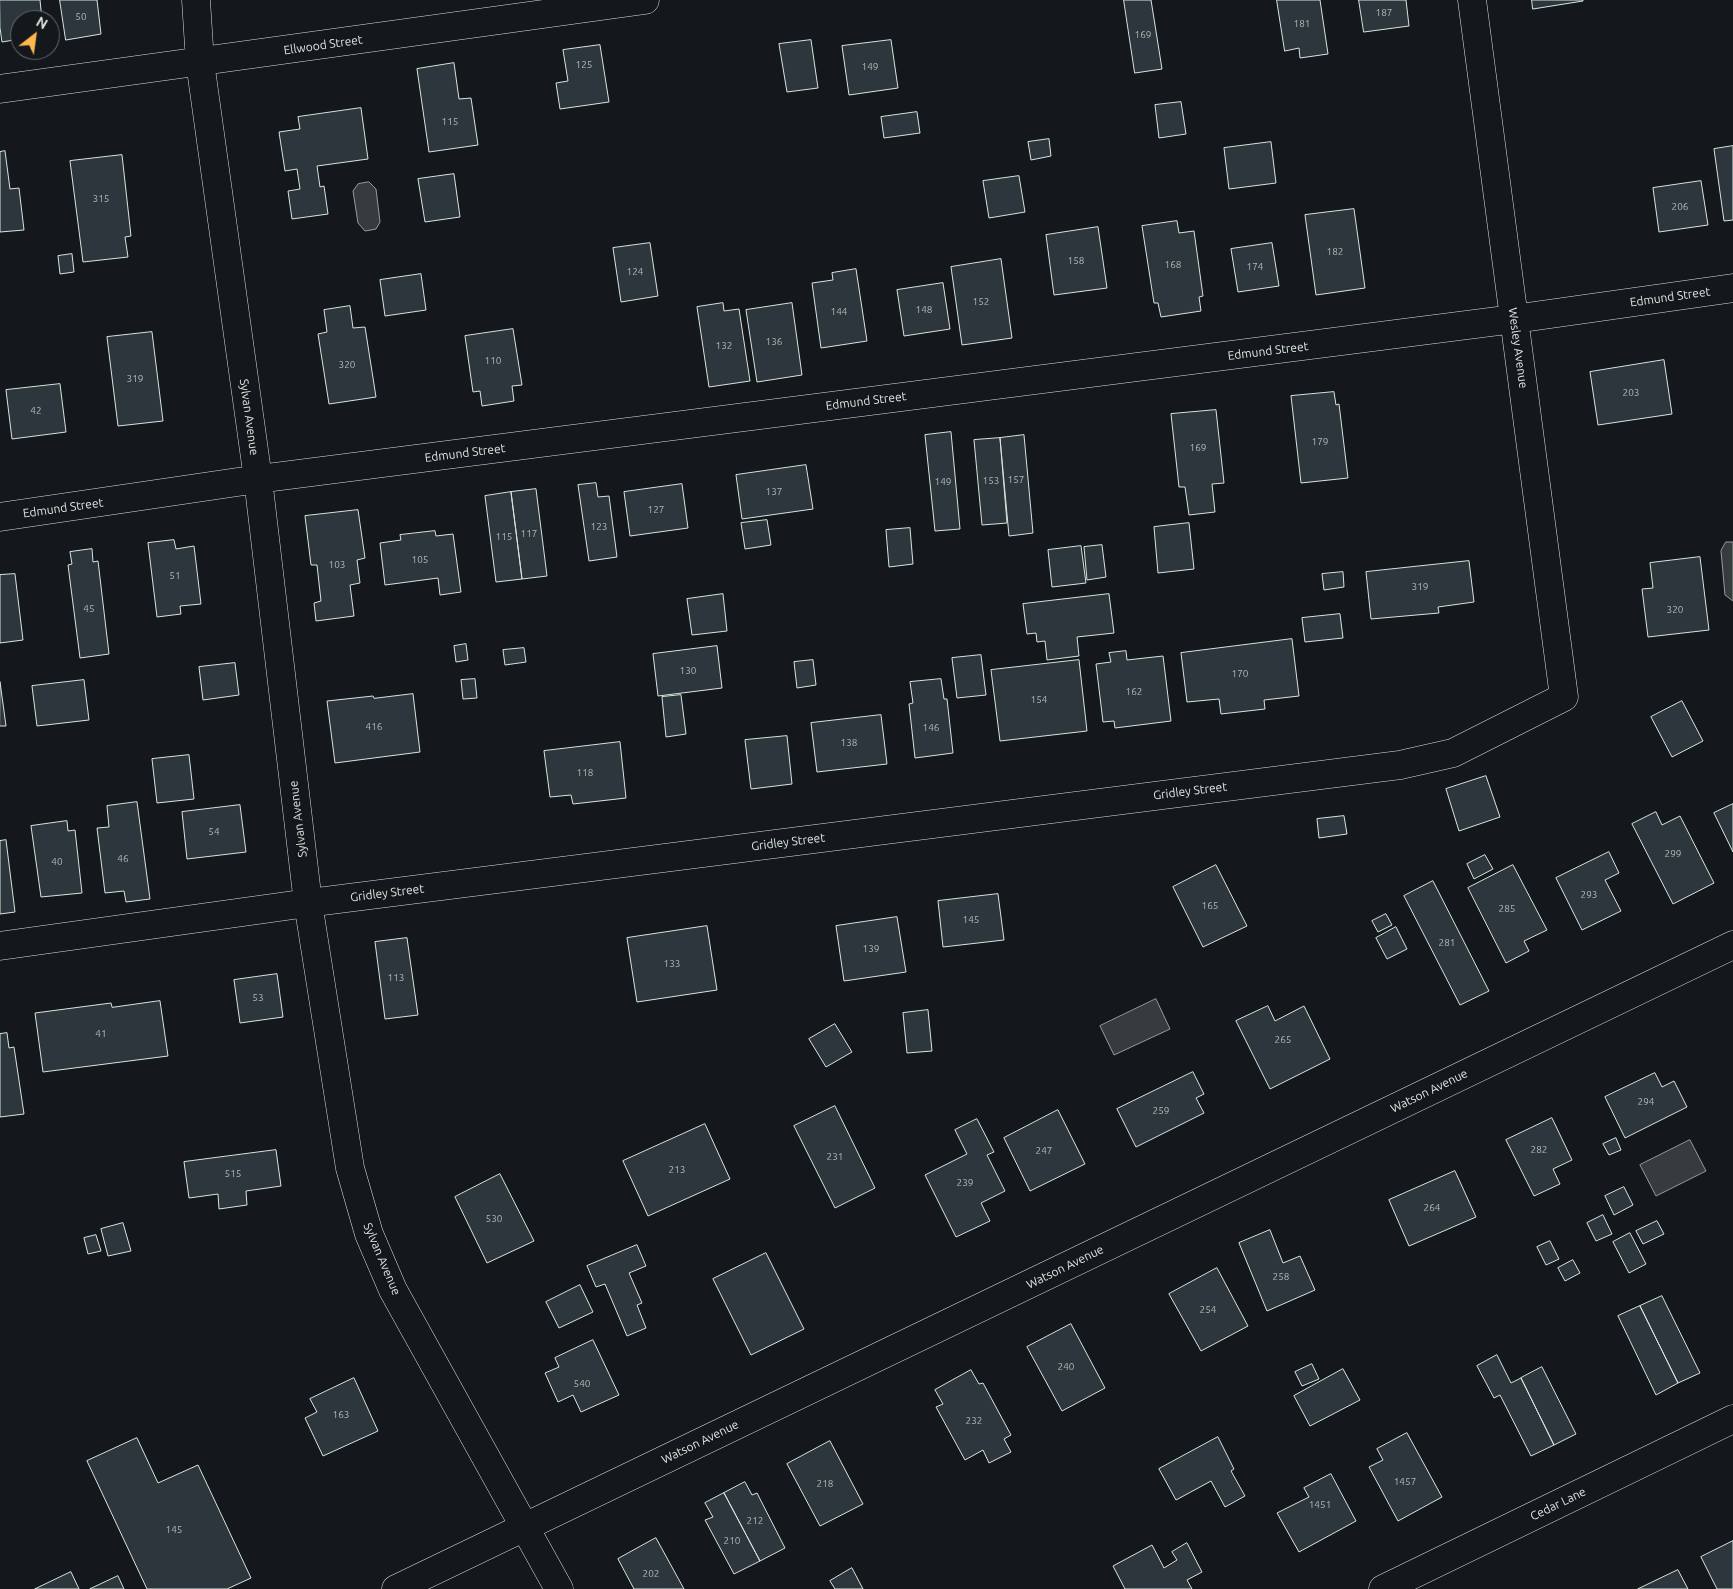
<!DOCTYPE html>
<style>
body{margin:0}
#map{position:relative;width:1733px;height:1589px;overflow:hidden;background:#14181c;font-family:Ubuntu,sans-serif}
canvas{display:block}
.north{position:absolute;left:10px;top:10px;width:50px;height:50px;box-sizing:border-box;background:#14181c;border:1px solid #626a69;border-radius:50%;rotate:30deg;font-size:14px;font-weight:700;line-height:20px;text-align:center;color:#d8e6dc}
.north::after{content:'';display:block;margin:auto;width:18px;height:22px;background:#ffb74d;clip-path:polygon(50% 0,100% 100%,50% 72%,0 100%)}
</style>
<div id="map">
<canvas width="1733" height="1589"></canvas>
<div class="north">N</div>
</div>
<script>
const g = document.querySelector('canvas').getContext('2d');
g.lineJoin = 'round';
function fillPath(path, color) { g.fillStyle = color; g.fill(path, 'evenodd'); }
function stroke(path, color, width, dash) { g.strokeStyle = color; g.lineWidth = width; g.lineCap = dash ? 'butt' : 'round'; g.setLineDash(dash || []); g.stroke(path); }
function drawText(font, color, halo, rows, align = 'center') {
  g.font = font + ' Ubuntu,sans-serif'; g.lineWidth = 4; g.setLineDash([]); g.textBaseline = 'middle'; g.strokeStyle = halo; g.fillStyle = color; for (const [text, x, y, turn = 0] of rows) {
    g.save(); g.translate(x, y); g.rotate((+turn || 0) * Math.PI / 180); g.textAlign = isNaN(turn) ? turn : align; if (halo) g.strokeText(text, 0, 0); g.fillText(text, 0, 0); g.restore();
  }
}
const water = new Path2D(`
 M369,182L376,189L380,222L376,229L365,231L358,223L353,191L358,184Z
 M1726,542H1733V601L1725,595L1721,551Z
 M1156,999L1170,1029L1114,1055L1100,1026Z
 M1690,1140L1706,1171L1656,1196L1640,1165Z`);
fillPath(water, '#363b3e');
stroke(water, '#939e99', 1);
const building = new Path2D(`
 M0,0H40L42,20H20V39L2,42L0,28Z
 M60,0H97L101,34L66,40Z
 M1124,0H1151L1162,69L1135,73Z
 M1277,0H1320L1328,54L1300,58L1299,48L1285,51Z
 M1359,0H1406L1409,26L1364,32Z
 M1532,0H1583V1L1533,9Z
 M811,40L818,88L787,92L779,44Z
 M891,40L898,88L849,95L842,46Z
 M600,45L609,102L560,109L556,83L568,81L563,50Z
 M454,63L459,99L471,98L478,145L429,152L417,69Z
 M1181,102L1186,134L1159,138L1155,105Z
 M361,108L368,159L317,166L320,187L324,186L328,214L292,219L288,191L300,189L297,169L285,171L279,132L300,129L298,117Z
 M917,112L920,133L884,138L881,117Z
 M1049,139L1051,156L1031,160L1028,142Z
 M1271,142L1276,183L1229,189L1224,148Z
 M1733,146V220L1724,221L1714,149Z
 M5,151L10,189L19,188L24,230L0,232V152Z
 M122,155L131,236L125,237L128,257L83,262L70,161Z
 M454,174L460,217L425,222L418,179Z
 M1019,176L1025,212L989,218L983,181Z
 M1701,181L1708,225L1659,232L1653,188Z
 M1354,209L1365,288L1316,295L1305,215Z
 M1177,221L1179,233L1194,231L1203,296L1199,297L1201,311L1161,317L1158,303H1154L1142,226Z
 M1098,227L1107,288L1054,295L1046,235Z
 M650,243L658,296L621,302L613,248Z
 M1272,243L1279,286L1238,292L1231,249Z
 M72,254L74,272L60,274L58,256Z
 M1001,259L1012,338L962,345L951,267Z
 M856,269L867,341L821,348L812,283L833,280L832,273Z
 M421,274L426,310L385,316L380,280Z
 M943,283L950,329L904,336L897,290Z
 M723,303L724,311L739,309L750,381L709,387L697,307Z
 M792,303L802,375L757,382L746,310Z
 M350,306L353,328L365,327L376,397L329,404L318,334L327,332L324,310Z
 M513,329L522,385L512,386L514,401L482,406L480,391L473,392L465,336Z
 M152,332L163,421L118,426L107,337Z
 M1664,360L1672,414L1598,425L1590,372Z
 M60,384L66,432L12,439L6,390Z
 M1334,392L1336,405L1339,404L1348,478L1301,483L1291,396Z
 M1216,410L1224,483L1212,484L1215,512L1189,515L1185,487H1179L1171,414Z
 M951,432L960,529L935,531L925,435Z
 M1024,435L1033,533L1009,536L1000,438Z
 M1000,438L1007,523L982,525L974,440Z
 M806,465L813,509L742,519L736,475Z
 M596,483L598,497L609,496L617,557L589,561L578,485Z
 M682,484L688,528L630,536L624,492Z
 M536,489L547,576L522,579L511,492Z
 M511,492L522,579L496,582L485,496Z
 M358,510L365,558L357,560L360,583L350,585L354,616L316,621L314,603L321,601L317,565H311L305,516Z
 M767,520L771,545L745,549L741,523Z
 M1189,523L1194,569L1158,573L1154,527Z
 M910,528L913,564L889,567L886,530Z
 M435,531L436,536L453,534L461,592L440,595L438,578L385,585L380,543L401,540L400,535Z
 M174,540L176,549L194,546L201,604L180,606L181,614L157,617L148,543Z
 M1102,545L1106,577L1087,580L1084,547Z
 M1081,546L1086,583L1052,587L1048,550Z
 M92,549L93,562L98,561L109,654L80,658L68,565L72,564L70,552Z
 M1700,557L1709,630L1648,637L1642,589L1653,588L1650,563Z
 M1469,561L1474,602L1438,607L1439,613L1371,619L1366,572Z
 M1343,572L1344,587L1324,590L1322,574Z
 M15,574L23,640L0,643V575Z
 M723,594L727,631L692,635L687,599Z
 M1109,594L1114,633L1077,637L1079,656L1047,660L1045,641L1037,642L1036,633L1027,634L1023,604Z
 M1340,614L1343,638L1305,642L1302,618Z
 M1292,639L1299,696L1264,700L1265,709L1221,714L1219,699L1187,702L1181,653Z
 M466,644L468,660L456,662L454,646Z
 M717,646L722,688L658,696L653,654Z
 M524,648L526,662L505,665L503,650Z
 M1126,651L1127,660L1163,656L1171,721L1115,728L1114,721L1103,722L1096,664L1111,662L1109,653Z
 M981,655L986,695L957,698L952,658Z
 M813,660L816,685L797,688L794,662Z
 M1079,660L1087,731L1000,741L991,670Z
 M235,663L239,695L203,700L199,667Z
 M475,679L477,698L463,699L461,680Z
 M941,679L944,699H947L953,753L915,758L909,704L913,703L910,682Z
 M84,680L89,720L37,726L32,686Z
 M0,682L6,726H0Z
 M413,694L420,752L335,763L327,701L373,696L374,698Z
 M681,695L686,734L666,737L662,697Z
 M1682,701L1703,741L1672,757L1651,717Z
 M881,715L887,764L817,772L811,723Z
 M787,736L792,784L751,789L745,740Z
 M620,742L626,798L573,804L571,795L550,797L544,751Z
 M189,755L194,799L157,803L152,759Z
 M1486,776L1500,817L1459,831L1446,789Z
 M137,802L150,899L126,902L124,891L105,893L97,828L109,827L107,806Z
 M1733,804V852L1714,813Z
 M240,805L246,852L187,859L182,812Z
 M1656,812L1662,825L1680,816L1714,883L1673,904L1632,824Z
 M1344,816L1347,834L1319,838L1317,819Z
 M67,821L68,831L75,830L82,893L41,897L31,826Z
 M6,840L15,912L0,914V841Z
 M1609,852L1619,873L1605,880L1621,911L1582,930L1556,878Z
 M1485,855L1493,869L1474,879L1467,864Z
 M1216,865L1247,926L1203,947L1173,887Z
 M1513,865L1547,930L1524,941L1529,951L1506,963L1468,888Z
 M1433,881L1489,991L1460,1005L1404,896Z
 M998,894L1004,940L943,947L938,901Z
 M1386,914L1392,925L1378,932L1372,921Z
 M897,917L906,972L844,981L836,926Z
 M707,926L717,990L637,1002L627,938Z
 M1396,927L1407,949L1387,959L1376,938Z
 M407,938L418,1015L385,1019L375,942Z
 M277,974L283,1017L240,1023L234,980Z
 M160,1001L168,1056L43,1072L35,1013L111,1003L112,1007Z
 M1268,1006L1275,1021L1304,1006L1330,1059L1270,1089L1236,1021Z
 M928,1010L932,1051L907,1053L903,1013Z
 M835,1024L852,1052L826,1067L809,1039Z
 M7,1033L9,1048L14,1047L24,1114L0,1117V1034Z
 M1193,1072L1204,1094L1196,1098L1204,1113L1136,1147L1117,1109Z
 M1655,1073L1662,1087L1674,1081L1687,1107L1625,1138L1605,1097Z
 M835,1106L875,1188L835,1208L794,1126Z
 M1058,1110L1085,1164L1030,1191L1004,1138Z
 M1552,1118L1572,1160L1553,1169L1560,1184L1534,1196L1506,1140Z
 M977,1119L994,1152L987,1155L1005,1191L981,1203L990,1221L956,1237L925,1175L967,1154L955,1130Z
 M705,1124L730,1179L648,1216L623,1161Z
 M1616,1138L1621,1150L1609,1155L1603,1144Z
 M276,1150L281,1186L246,1191L247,1205L219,1209L218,1194L189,1198L184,1162Z
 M1455,1171L1476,1217L1409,1246L1389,1200Z
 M500,1174L534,1241L487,1263L455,1197Z
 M1624,1187L1633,1205L1614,1215L1605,1196Z
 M1603,1215L1612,1234L1596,1241L1587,1223Z
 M1657,1221L1664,1234L1643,1244L1636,1231Z
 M123,1223L131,1251L108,1256L101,1229Z
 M1270,1230L1283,1263L1300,1256L1315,1290L1267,1311L1239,1243Z
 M1630,1233L1646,1264L1629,1273L1613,1242Z
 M96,1235L101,1251L88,1254L84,1238Z
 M1550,1241L1559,1259L1546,1265L1537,1247Z
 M637,1245L646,1266L629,1273L642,1303L637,1305L646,1328L627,1336L605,1284L596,1287L587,1266Z
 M766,1253L804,1329L751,1355L713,1279Z
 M1573,1260L1580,1273L1565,1281L1558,1268Z
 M1217,1268L1248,1326L1201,1351L1169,1294Z
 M580,1285L593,1312L559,1328L546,1302Z
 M1662,1296L1700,1373L1678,1383L1640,1306Z
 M1640,1306L1678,1383L1656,1395L1618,1316Z
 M1071,1324L1105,1388L1062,1411L1027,1347Z
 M593,1340L619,1395L581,1412L573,1395L558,1402L545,1373L559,1367L555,1358Z
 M1497,1355L1511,1383L1521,1378L1554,1445L1531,1456L1500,1395L1494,1398L1477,1366Z
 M1312,1364L1319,1379L1302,1386L1295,1372Z
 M1542,1367L1576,1434L1554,1445L1521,1378Z
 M1343,1369L1360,1400L1310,1426L1294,1396Z
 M971,1370L979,1384L983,1383L1011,1435L1004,1439L1011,1452L989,1463L983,1450L965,1460L936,1407L943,1404L935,1390Z
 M354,1378L378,1431L323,1456L305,1418L317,1412L310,1399Z
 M1407,1433L1442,1497L1398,1521L1369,1467L1383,1460L1377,1449Z
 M1218,1437L1234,1469L1231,1471L1245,1496L1225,1507L1211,1481L1176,1500L1159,1469Z
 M137,1438L158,1483L198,1465L251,1578L227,1589H147L87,1461Z
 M830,1441L863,1504L820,1526L787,1464Z
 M1331,1474L1356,1521L1299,1552L1277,1513L1309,1497L1304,1488Z
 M745,1482L752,1495L757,1493L785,1548L760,1561L724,1493Z
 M724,1493L760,1561L734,1574L705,1520L713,1517L705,1503Z
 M656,1538L684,1589H634L618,1559Z
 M1733,1541V1589H1717L1701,1557Z
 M1187,1543L1202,1572L1187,1580L1192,1589H1125L1113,1566L1152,1545L1164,1568L1177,1560L1172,1552Z
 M852,1568L863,1589H835L830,1581Z
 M1678,1570L1688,1589H1638Z
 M71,1572L79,1589H35Z
 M118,1576L124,1589H90Z`);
fillPath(building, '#2c363c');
stroke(building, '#d8e6dc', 1);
const minor = new Path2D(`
 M196,0L200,62L258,479L308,903L350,1168L369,1234L393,1290L559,1589
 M0,89L645,0
 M0,517L258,479L1514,319L1733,288
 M0,946L308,903L1400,765L1453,753L1564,697L1472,0
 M396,1589L1733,945`);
const tertiary = new Path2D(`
 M1383,1589L1733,1419`);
stroke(minor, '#d8e6dc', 29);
stroke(tertiary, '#d8e6dc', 29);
stroke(minor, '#14181c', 28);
stroke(tertiary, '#14181c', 28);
drawText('10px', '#adbab4', null, [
 ["187",1384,13],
 ["50",81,17],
 ["181",1302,24],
 ["169",1143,35],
 ["125",584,65],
 ["149",870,67],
 ["115",450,122],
 ["315",101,199],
 ["206",1680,207],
 ["182",1335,252],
 ["158",1076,261],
 ["168",1173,265],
 ["174",1255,267],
 ["124",635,272],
 ["152",981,302],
 ["148",924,310],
 ["144",839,312],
 ["136",774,342],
 ["132",724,346],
 ["110",493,361],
 ["320",347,365],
 ["319",135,379],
 ["203",1631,393],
 ["42",36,411],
 ["179",1320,442],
 ["169",1198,448],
 ["157",1016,480],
 ["153",991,481],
 ["149",943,482],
 ["137",774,492],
 ["127",656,510],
 ["123",599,527],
 ["117",529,534],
 ["115",504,537],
 ["105",420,560],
 ["103",337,565],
 ["51",175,576],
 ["319",1420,587],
 ["45",89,609],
 ["320",1675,610],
 ["130",688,671],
 ["170",1240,674],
 ["162",1134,692],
 ["154",1039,700],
 ["416",374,727],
 ["146",931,728],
 ["138",849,743],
 ["118",585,773],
 ["54",214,832],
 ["299",1673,854],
 ["46",123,859],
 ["40",57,862],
 ["293",1589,895],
 ["165",1210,906],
 ["285",1507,909],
 ["145",971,920],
 ["281",1447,943],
 ["139",871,949],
 ["133",672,964],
 ["113",396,978],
 ["53",258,998],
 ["41",101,1034],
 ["265",1283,1040],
 ["294",1646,1102],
 ["259",1161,1111],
 ["282",1539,1150],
 ["247",1044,1151],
 ["231",835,1157],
 ["213",677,1170],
 ["515",233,1174],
 ["239",965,1183],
 ["264",1432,1208],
 ["530",494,1219],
 ["258",1281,1277],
 ["254",1208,1310],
 ["240",1066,1367],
 ["540",582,1384],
 ["163",341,1415],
 ["232",974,1421],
 ["1457",1405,1482],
 ["218",825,1484],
 ["1451",1320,1505],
 ["212",755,1521],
 ["145",174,1530],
 ["210",732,1541],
 ["202",651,1574]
]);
drawText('12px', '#d8e6dc', '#14181c', [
 ["Ellwood Street",323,45,-8],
 ["Edmund Street",1670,297,-8],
 ["Wesley Avenue",1518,348,82],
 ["Edmund Street",1268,351,-7],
 ["Edmund Street",866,401,-7],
 ["Sylvan Avenue",249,417,82],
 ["Edmund Street",465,453,-7],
 ["Edmund Street",63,508,-8],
 ["Gridley Street",1190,791,-7],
 ["Sylvan Avenue",298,819,-97],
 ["Gridley Street",788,842,-7],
 ["Gridley Street",387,893,-7],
 ["Watson Avenue",1429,1091,-26],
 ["Sylvan Avenue",382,1259,67],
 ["Watson Avenue",1065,1267,-26],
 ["Watson Avenue",700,1442,-26],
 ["Cedar Lane",1558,1504,-26]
]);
</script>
